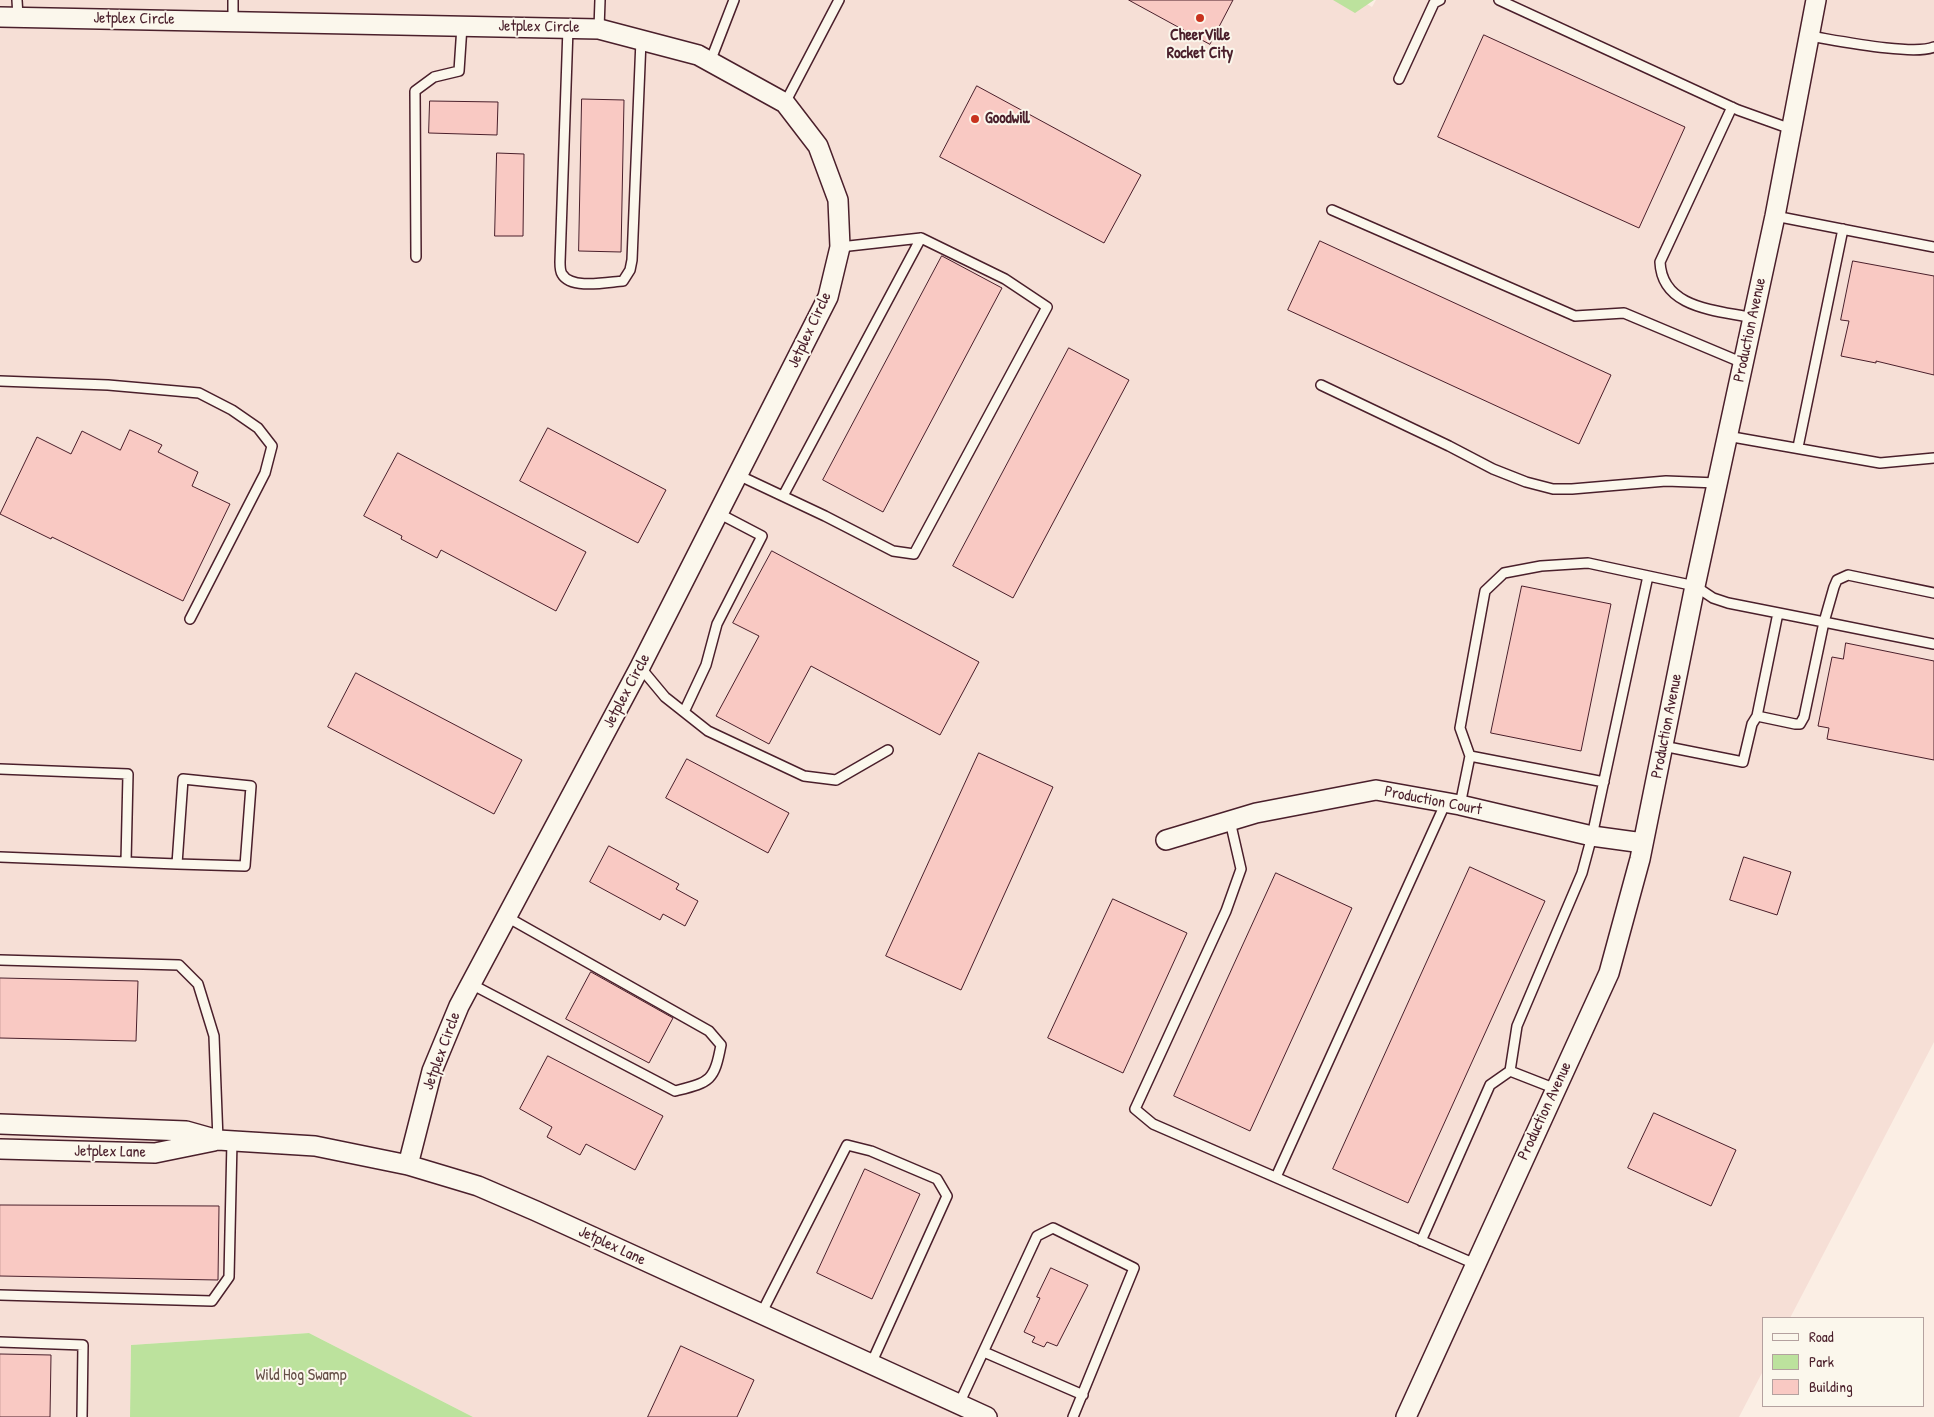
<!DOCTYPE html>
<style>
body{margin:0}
#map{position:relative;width:1934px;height:1417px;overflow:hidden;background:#fbeee4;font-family:"Patrick Hand",sans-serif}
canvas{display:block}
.legend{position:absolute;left:1762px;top:1317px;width:162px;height:90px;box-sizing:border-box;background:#fbf7ec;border:1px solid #b4a19f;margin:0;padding:6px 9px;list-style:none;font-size:15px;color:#4a1f2b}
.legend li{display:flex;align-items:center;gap:10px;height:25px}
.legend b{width:25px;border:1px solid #b4a19f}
</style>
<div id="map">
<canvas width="1934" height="1417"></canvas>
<ul class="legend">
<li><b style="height:6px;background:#fbf7ec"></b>Road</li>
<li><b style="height:14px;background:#bce29d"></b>Park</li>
<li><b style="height:14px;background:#f9c9c3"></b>Building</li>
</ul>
</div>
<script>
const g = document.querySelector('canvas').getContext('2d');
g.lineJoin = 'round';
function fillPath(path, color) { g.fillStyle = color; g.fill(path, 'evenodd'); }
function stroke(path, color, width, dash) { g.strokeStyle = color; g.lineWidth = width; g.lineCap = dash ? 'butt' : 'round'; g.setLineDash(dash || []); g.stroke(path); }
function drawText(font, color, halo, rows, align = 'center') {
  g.font = font + ' "Patrick Hand",sans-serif'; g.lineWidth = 4; g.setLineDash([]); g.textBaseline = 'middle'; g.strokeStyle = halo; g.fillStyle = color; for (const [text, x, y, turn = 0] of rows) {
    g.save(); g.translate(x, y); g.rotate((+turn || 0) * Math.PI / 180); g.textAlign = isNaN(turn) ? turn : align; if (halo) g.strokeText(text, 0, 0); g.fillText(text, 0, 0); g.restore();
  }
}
fillPath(new Path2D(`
 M0,0H1360L1372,7L1376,0H1934V1042L1790,1318H1763V1371L1739,1417H473L309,1333L131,1345L130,1417H0Z`), '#f6dfd6');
fillPath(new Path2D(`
 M1333,0H1374L1355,13Z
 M309,1333L473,1417H130L131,1345Z`), '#bce29d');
const building = new Path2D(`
 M1129,0H1233L1210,44Z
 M1484,35L1685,127L1639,228L1438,137Z
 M977,86L1141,175L1104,243L940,157Z
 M582,99L624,100L621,252L579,251Z
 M430,101L498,102L497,135L429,133Z
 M497,153L524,154L523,236H495Z
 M1320,241L1611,375L1579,444L1288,310Z
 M942,256L1002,288L883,512L823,480Z
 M1853,261L1934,276V375L1876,361V363L1841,356L1849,321L1841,320Z
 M1069,348L1129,380L1013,598L953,566Z
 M548,428L666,490L638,543L520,481Z
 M130,430L162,445L158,452L198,472L192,486L230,504L183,601L52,537L51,539L0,514L37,437L71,454L82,431L120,450Z
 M398,453L586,552L556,611L441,550L437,558L401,539L402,536L364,516Z
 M772,551L979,662L940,735L811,666L769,744L716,716L759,636L733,623Z
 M1522,586L1611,604L1581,751L1491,733Z
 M1846,643L1934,661V760L1827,739L1829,728L1818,726L1832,657L1843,659Z
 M356,673L522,760L494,814L328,727Z
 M979,753L1053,787L961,990L886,956Z
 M687,759L789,813L768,853L666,798Z
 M609,846L679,884L676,889L698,901L685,926L663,914L660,920L590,882Z
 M1744,857L1791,872L1777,915L1730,900Z
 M1470,867L1545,901L1408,1203L1333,1169Z
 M1276,873L1352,908L1250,1131L1174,1096Z
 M1113,899L1187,933L1123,1073L1048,1038Z
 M591,972L673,1018L649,1063L566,1019Z
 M0,978L138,981L136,1041L0,1038Z
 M548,1056L663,1116L635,1170L586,1144L580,1155L547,1137L552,1127L520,1109Z
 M1654,1113L1736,1150L1711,1206L1628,1168Z
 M865,1169L920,1194L872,1299L817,1273Z
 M0,1205L219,1206L218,1280L0,1276Z
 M1051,1268L1088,1285L1057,1346L1047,1342L1044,1347L1032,1342L1035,1337L1024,1332L1040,1298L1037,1297Z
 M681,1346L754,1380L737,1417H648Z
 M0,1354L51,1355L50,1417H0Z`);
fillPath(building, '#f9c9c3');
stroke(building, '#4a1f2b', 1);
const service = new Path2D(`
 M17,0L18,17
 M1499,0L1738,110L1791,129
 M233,21V0
 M568,28L560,262C560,265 560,271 562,274C571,290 608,282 623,281L630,270L632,260L641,40
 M599,29L600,0
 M1809,36C1835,40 1913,56 1934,47
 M710,62L734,0
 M1399,79L1434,3L1440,0
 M785,103L839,0
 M1732,107L1660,262C1662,309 1717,310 1753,318
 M1332,210L1575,316L1624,313L1743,363
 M1775,216L1934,247
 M416,257L415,91L434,77L459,71L462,26
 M0,381L108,385L199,393L232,410L258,428L272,446L265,473L190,619
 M1321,385L1449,446L1493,469L1526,482L1553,489H1572L1666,481L1717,483
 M1727,436L1880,463L1934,458
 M1798,447L1843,229
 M738,475L825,516L893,551L914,554L1047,307L1005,279L921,238L840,247
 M783,496L921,238
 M1934,593L1848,575L1837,580L1834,587L1824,622L1934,644
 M640,667L665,697L708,731L804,776L836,780L888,750
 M684,712L706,665L717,624L762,536L718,513
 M1663,746L1743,762L1752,724L1757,716
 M1470,756L1604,782
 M0,769L128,774L126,862L177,864
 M183,779L251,786L245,866L177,864Z
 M1460,805L1470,756L1460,728L1485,591L1504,573L1541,566L1588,563L1695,586L1713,598L1728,603L1824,622L1804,717L1800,724H1795L1757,716L1778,613
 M1230,821L1241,869L1226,911L1135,1109L1153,1124L1475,1264
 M0,857L126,862
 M0,960L179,965L198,984L214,1036L218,1140
 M471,984L675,1091C710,1082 714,1082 721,1045L709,1031L507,917
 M1510,1071L1556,1089
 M1276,1177L1446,802
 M1421,1241L1490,1085L1510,1071L1517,1026L1582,873L1592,836L1648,576
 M0,1295L212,1301L229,1277L232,1141
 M761,1314L847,1145L871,1151L937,1179L947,1196L871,1364
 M0,1342L83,1345L82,1417
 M984,1352L1083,1395
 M959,1404L1037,1236L1053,1228L1134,1268L1073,1417`);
const minor = new Path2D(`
 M0,17L599,29L698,55L785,103L818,146L838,200L840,247L828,297L640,667L459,1006L432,1071L408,1165
 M1166,840L1256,813L1376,790L1460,805L1592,836L1643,843
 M0,1124L186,1131L218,1140L315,1146L408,1165L478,1186L536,1211L987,1417
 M0,1149L155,1153L214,1141
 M1406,1417L1609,973L1640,859L1695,586L1775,216L1816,0`);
stroke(service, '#4a1f2b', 12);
stroke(minor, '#4a1f2b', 22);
stroke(service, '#fbf7ec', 9);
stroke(minor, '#fbf7ec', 19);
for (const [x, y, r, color] of [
 [1200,18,5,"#c8321e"],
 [975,119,5,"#c8321e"]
]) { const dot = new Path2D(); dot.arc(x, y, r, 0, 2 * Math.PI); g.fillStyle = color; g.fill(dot); stroke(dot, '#fbf7ec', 2); }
drawText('16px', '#4a1f2b', '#fbf7ec', [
 ["Jetplex Circle",134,19,1],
 ["Jetplex Circle",539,27,1],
 ["Jetplex Circle",810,330,-65],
 ["Production Avenue",1750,330,-78],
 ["Jetplex Circle",627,691,-62],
 ["Production Avenue",1667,726,-79],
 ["Production Court",1433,801,11],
 ["Jetplex Circle",442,1051,-70],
 ["Production Avenue",1545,1111,-65],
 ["Jetplex Lane",110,1152,1],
 ["Jetplex Lane",612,1246,25]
]);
drawText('bold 16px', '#4a1f2b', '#fbf7ec', [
 ["CheerVille",1200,36],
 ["Rocket City",1200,54],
 ["Goodwill",985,119,"left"]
]);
drawText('16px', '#665048', '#fbf7ec', [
 ["Wild Hog Swamp",301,1376]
]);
</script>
